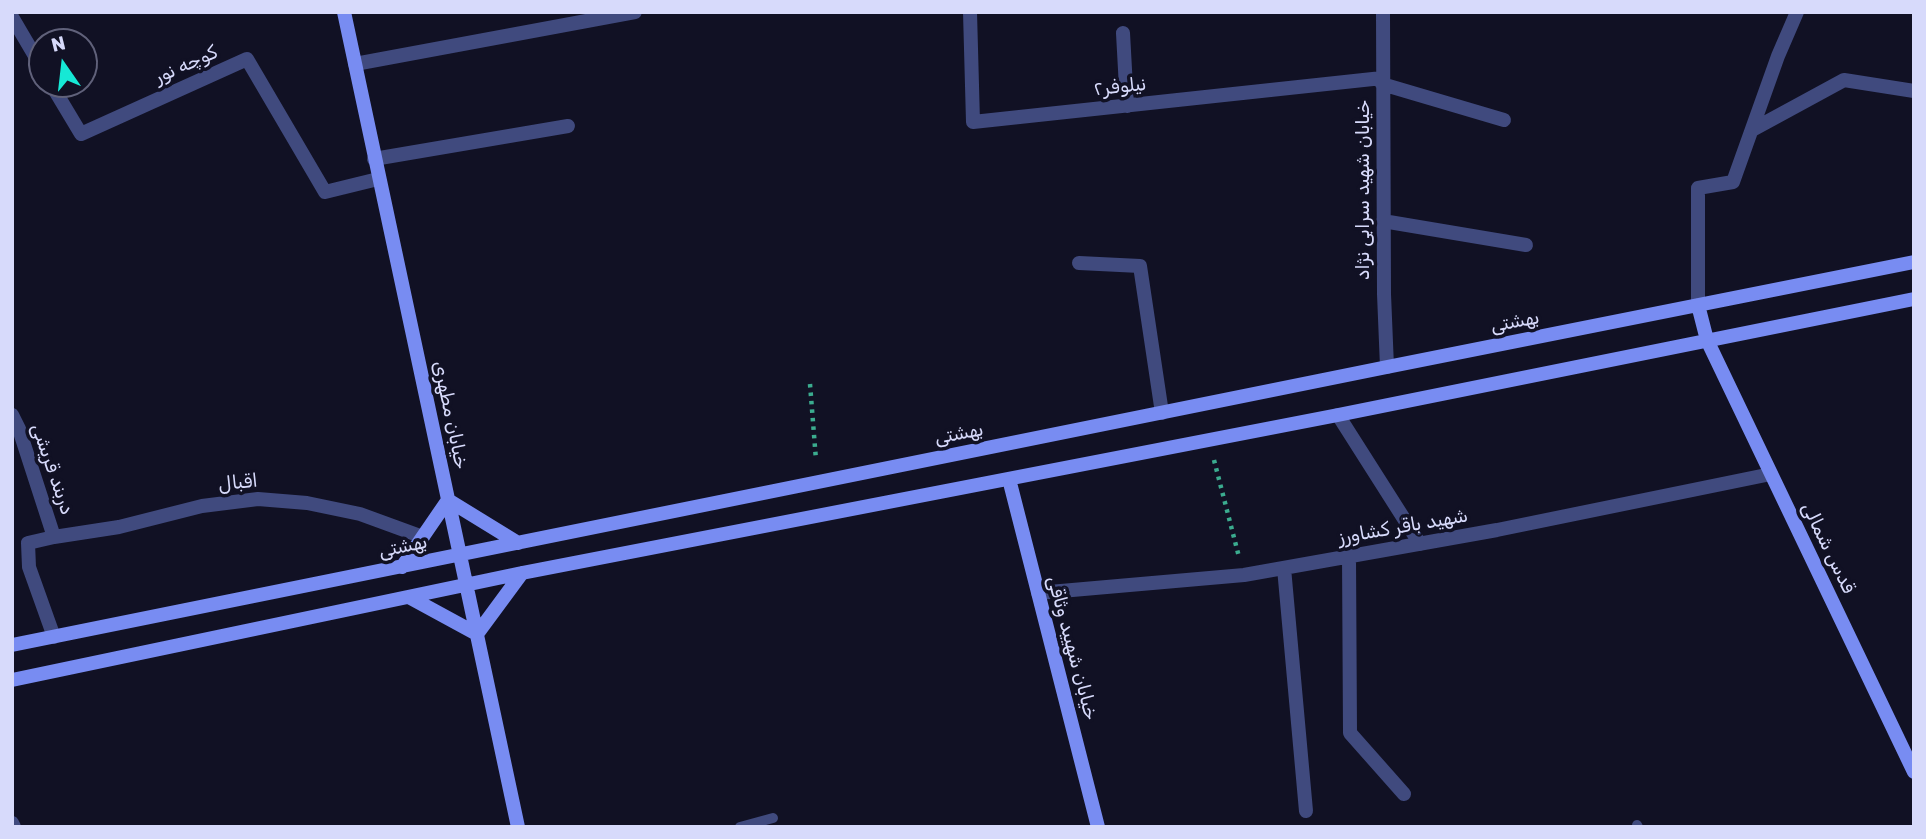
<!DOCTYPE html>
<meta charset="utf-8">
<style>
body{margin:0}
#map{position:relative;width:1926px;height:839px;overflow:hidden;background:#111124;font-family:Rubik,sans-serif}
canvas{display:block}
.frame{position:absolute;inset:0;border:14px solid #d7dafb;pointer-events:none}
.north{position:absolute;left:28px;top:28px;width:70px;height:70px;box-sizing:border-box;background:#111124;border:2px solid #60617a;border-radius:50%;rotate:346deg;font-size:19px;font-weight:700;line-height:28px;text-align:center;color:#d7dafb}
.north::after{content:'';display:block;margin:auto;width:24px;height:32px;background:#16e8d5;clip-path:polygon(50% 0,100% 100%,50% 72%,0 100%)}
</style>
<div id="map">
<canvas width="1926" height="839"></canvas>
<div class="frame"></div>
<div class="north">N</div>
</div>
<script>
const g = document.querySelector('canvas').getContext('2d');
g.lineJoin = 'round';
function stroke(path, color, width, dash) { g.strokeStyle = color; g.lineWidth = width; g.lineCap = dash ? 'butt' : 'round'; g.setLineDash(dash || []); g.stroke(path); }
function drawText(font, color, halo, rows, align = 'center') {
  g.font = font + ' Rubik,"Noto Sans Arabic",sans-serif'; g.lineWidth = 7; g.setLineDash([]); g.textBaseline = 'middle'; g.strokeStyle = halo; g.fillStyle = color; for (const [text, x, y, turn = 0] of rows) {
    g.save(); g.translate(x, y); g.rotate((+turn || 0) * Math.PI / 180); g.textAlign = isNaN(turn) ? turn : align; if (halo) g.strokeText(text, 0, 0); g.fillText(text, 0, 0); g.restore();
  }
}
stroke(new Path2D(`
 M810,384L816,460
 M1214,460L1239,557`), '#3bac8f', 4.5, [3.5, 5]);
stroke(new Path2D(`
 M1637,825L1638,827
 M740,827L773,818`), '#404a7e', 10);
stroke(new Path2D(`
 M970,12L973,122L1382,78
 M1383,12L1384,294L1387,367
 M12,17L42,68
 M1123,33L1127,106
 M355,64L635,12
 M51,84L81,134L247,59L325,192L378,179
 M1382,84L1504,120
 M1752,130L1844,80L1914,91
 M374,159L568,126
 M1383,221L1526,245
 M1079,263L1140,266L1162,413
 M1698,305V188L1733,182L1778,56L1797,12
 M12,415L19,429L54,537
 M1338,415L1420,544
 M1349,556L1350,733L1404,794
 M1284,568L1306,811
 M1038,593L1244,575L1497,530L1771,474
 M54,637L29,567L28,543L54,537L119,527L202,506L258,499L307,503L360,514L423,537
 M12,823L14,827`), '#404a7e', 14);
stroke(new Path2D(`
 M344,12L518,827
 M1698,305L1707,340L1914,772
 M1009,479L1098,827
 M402,567L448,500L518,543
 M409,597L477,634L522,573
 M12,645L1387,367L1914,262
 M12,680L522,573L1338,415L1914,299`), '#788cf2', 14);
drawText('19px', '#d7dafb', '#111124', [
 ["کوچه نور",186,65,-24],
 ["نیلوفر۲",1120,87,-6],
 ["خیابان شهید سرابی نژاد",1364,190,-90],
 ["بهشتی",1515,322,-11],
 ["خیابان مطهری",450,415,78],
 ["بهشتی",959,434,-11],
 ["دربند قریشی",52,469,71],
 ["اقبال",238,483,-6],
 ["شهید باقر کشاورز",1403,527,-10],
 ["بهشتی",403,547,-12],
 ["قدس شمالی",1828,548,64],
 ["خیابان شهیید وثاقی",1072,648,75]
]);
</script>
